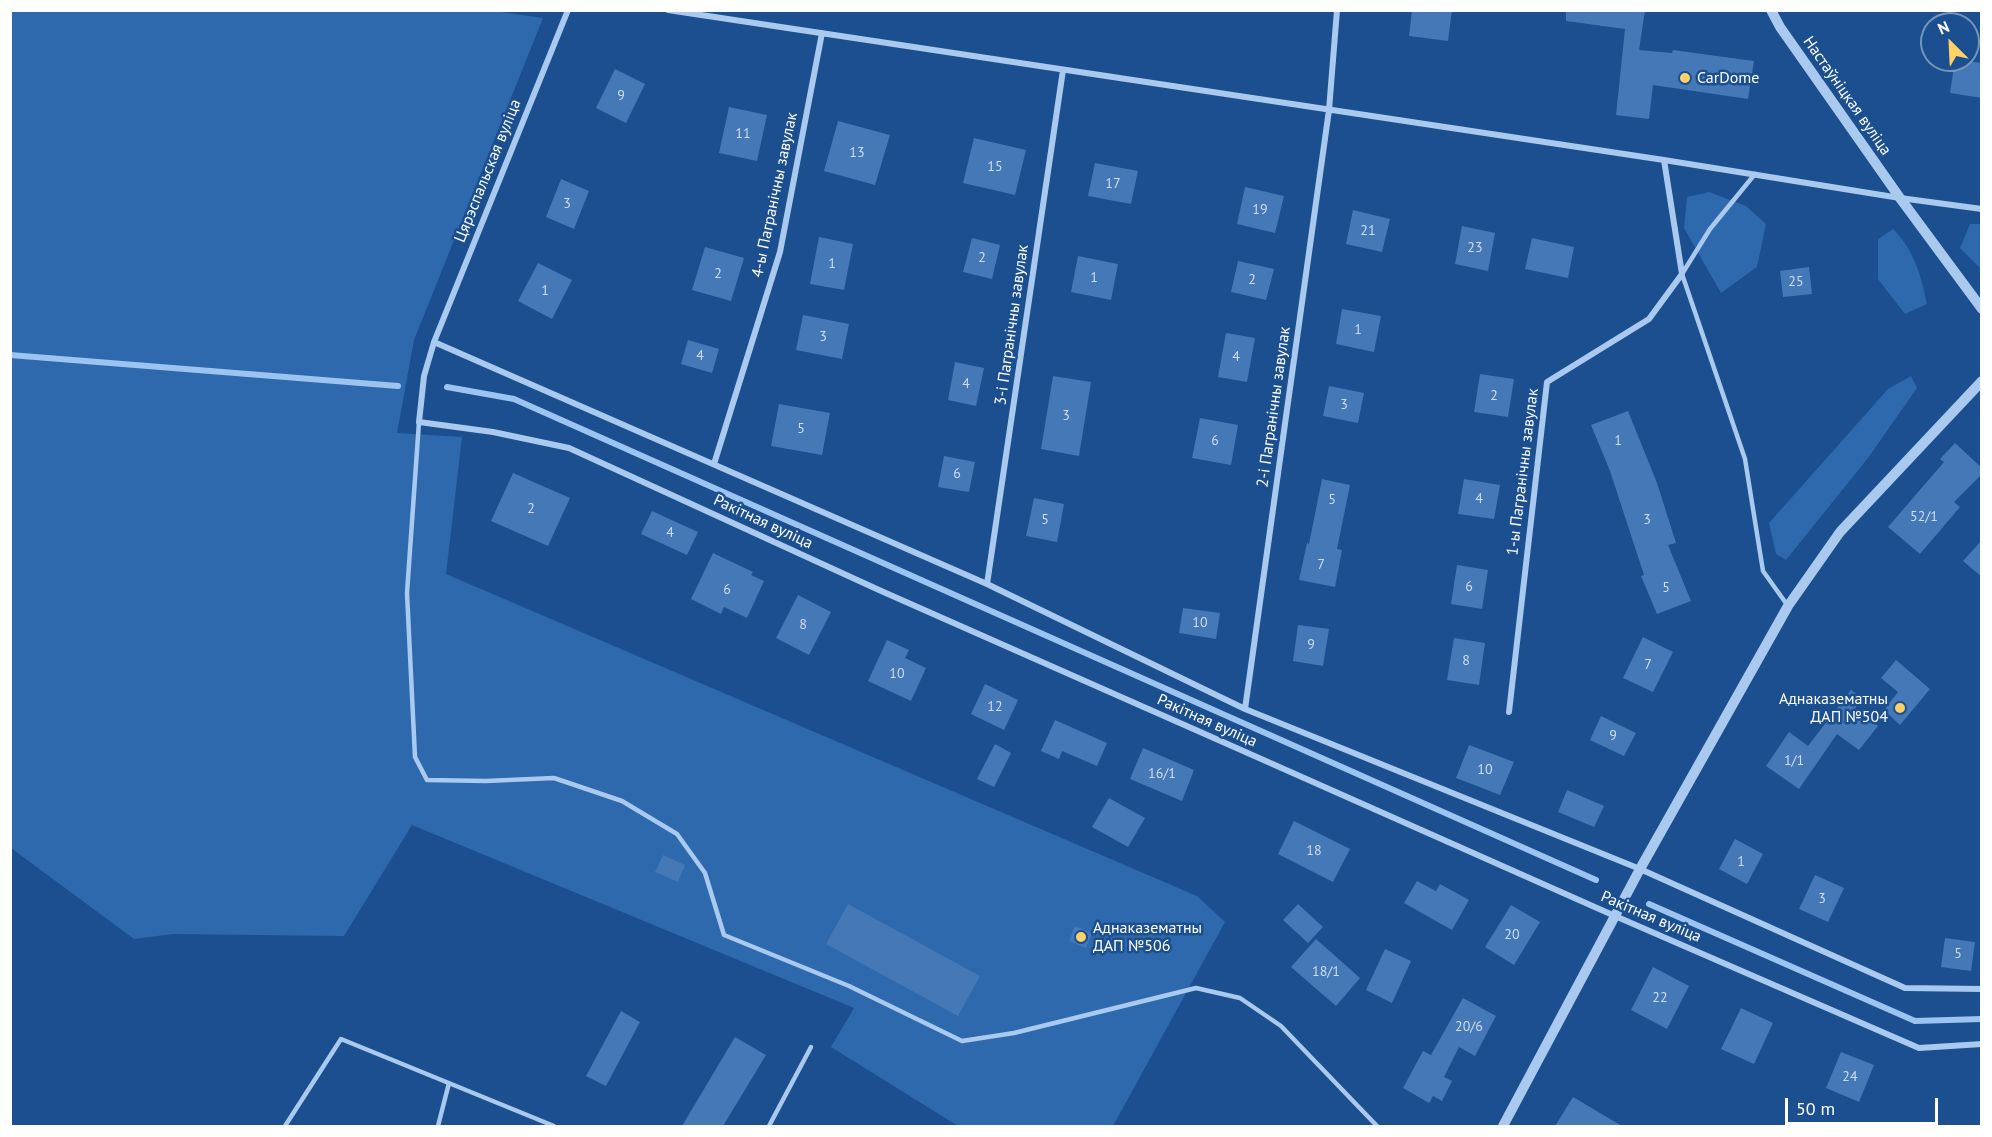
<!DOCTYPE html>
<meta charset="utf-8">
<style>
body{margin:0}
#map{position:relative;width:1992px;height:1137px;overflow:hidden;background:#1b4f8f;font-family:"PT Sans",sans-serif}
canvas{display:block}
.frame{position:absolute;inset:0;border:12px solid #fff;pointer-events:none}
.north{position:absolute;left:1920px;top:12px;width:60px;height:60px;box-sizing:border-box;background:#1b4f8f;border:2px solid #7695bc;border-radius:50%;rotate:336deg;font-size:16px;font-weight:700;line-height:24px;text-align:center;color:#fff}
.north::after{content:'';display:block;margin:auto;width:21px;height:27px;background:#ffd166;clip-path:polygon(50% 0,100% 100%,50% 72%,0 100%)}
.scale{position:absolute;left:1785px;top:1098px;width:153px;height:27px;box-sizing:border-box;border:3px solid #fff;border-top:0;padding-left:8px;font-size:18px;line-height:21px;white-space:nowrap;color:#fff;-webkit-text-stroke:4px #1b4f8f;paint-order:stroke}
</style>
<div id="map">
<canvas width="1992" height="1137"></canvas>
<div class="frame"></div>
<div class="north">N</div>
<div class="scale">50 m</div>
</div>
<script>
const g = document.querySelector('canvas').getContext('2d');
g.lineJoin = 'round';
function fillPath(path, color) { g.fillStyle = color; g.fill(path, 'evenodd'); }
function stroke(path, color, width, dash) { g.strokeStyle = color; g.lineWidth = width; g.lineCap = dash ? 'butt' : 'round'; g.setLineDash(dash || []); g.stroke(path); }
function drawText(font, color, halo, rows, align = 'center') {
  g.font = font + ' "PT Sans",sans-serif'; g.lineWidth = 5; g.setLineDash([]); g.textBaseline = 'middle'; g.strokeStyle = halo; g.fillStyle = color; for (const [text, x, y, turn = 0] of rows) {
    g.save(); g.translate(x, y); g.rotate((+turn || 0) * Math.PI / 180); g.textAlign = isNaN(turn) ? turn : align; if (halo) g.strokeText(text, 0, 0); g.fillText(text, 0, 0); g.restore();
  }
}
fillPath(new Path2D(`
 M488,10L543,18L414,340L397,433L462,437L446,574L1197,896L1225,922L1113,1126H958L831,1047L854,1008L412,825L344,936L173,934L134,939L11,848V11Z
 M1709,192L1746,206L1766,224L1757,267L1721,293L1684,228L1687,197Z
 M1970,224H1981V269L1960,248Z
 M1893,229C1914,250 1921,275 1927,304L1905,314L1878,279V239Z
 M1911,376L1917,388L1868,458L1786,560L1776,554L1769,523L1888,389Z`), '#2e69ad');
stroke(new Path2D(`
 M10,355L398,386
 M447,387L514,399L1596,880
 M1649,904L1915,1021L1982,1019`), '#9cc4f0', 6);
fillPath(new Path2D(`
 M1412,10H1452L1448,41L1409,36Z
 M1566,10H1645L1639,50L1672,53L1673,50L1754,61L1748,99L1653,85L1649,119L1616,115L1625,29L1566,21Z
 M1955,60L1982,63V98L1950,93Z
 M615,69L645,84L626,123L596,108Z
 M729,107L767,115L757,161L719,153Z
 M838,121L890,135L875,185L824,171Z
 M974,138L1026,150L1015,195L963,183Z
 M1095,163L1138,171L1131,204L1088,196Z
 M561,179L589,191L574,229L546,217Z
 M1245,187L1284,196L1275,233L1237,224Z
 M1353,210L1390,219L1382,252L1346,244Z
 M1462,226L1495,233L1488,271L1455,264Z
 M819,237L853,244L844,290L810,284Z
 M972,238L1000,245L992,279L963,272Z
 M1532,238L1574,247L1568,278L1525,269Z
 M705,247L744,258L731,301L692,290Z
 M1078,256L1118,264L1111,300L1071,292Z
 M1238,261L1274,269L1266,300L1231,292Z
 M538,263L572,280L552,319L518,301Z
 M1809,267L1812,294L1783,297L1780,271Z
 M1342,309L1381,316L1374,352L1336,344Z
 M803,315L849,324L842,359L796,350Z
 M1226,333L1255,338L1247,382L1218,377Z
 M688,340L719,349L712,373L681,364Z
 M955,362L984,368L976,406L948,400Z
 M1480,374L1514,379L1508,417L1474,412Z
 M1053,376L1091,382L1079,456L1041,449Z
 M1329,386L1364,393L1358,423L1323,416Z
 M779,404L830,413L822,455L771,446Z
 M1628,411L1657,483L1676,543L1668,545L1691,601L1657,614L1641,576L1644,575L1610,471L1591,425Z
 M1200,418L1238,425L1231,465L1192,458Z
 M1955,443L1982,468V474L1954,502L1960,507L1920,554L1888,527L1944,462L1940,459Z
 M944,456L975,462L969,492L938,487Z
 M513,473L570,498L548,546L491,521Z
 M1322,479L1350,485L1337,549L1342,550L1335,587L1299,580L1307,543L1309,544Z
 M1464,479L1500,485L1494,519L1458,514Z
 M1034,498L1064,504L1057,542L1026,536Z
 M652,511L698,532L687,555L641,534Z
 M1982,540V577L1963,561Z
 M713,553L753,572L751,575L764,581L747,618L724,607L721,614L691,599Z
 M1457,565L1488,570L1482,609L1451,604Z
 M798,595L831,612L809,655L776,638Z
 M1183,608L1220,613L1216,639L1179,633Z
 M1298,625L1329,629L1323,666L1293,661Z
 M1643,637L1673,652L1653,692L1623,678Z
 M1454,638L1485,643L1479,685L1447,680Z
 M887,640L909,650L905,658L926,668L911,701L868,681Z
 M1896,660L1930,689L1900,725L1884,710L1898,692L1881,678Z
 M985,684L1018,700L1004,730L971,714Z
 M1851,690L1862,698L1855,708L1878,726L1859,750L1837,734L1799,789L1766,766L1789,732L1808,746Z
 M1601,716L1636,733L1624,756L1590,740Z
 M1055,720L1107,743L1097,766L1062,751L1059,759L1041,751Z
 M995,744L1011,753L994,787L977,779Z
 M1469,745L1514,762L1500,795L1456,778Z
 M1143,748L1194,770L1182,801L1130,779Z
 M1567,790L1604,806L1594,827L1558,812Z
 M1109,798L1145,818L1128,847L1092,827Z
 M1294,821L1350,849L1333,882L1278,854Z
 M1735,839L1763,854L1747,884L1719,869Z
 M663,855L685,865L678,882L655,872Z
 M1815,875L1844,888L1828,922L1799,909Z
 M1417,881L1436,891L1440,884L1469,900L1452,930L1404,903Z
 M848,904L980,976L958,1016L826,944Z
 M1298,904L1323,927L1308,943L1283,920Z
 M1511,905L1540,922L1514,965L1485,947Z
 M1075,926L1092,933L1086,948L1069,941Z
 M1945,938L1975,942L1971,971L1941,967Z
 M1316,939L1360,978L1336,1006L1291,967Z
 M1385,949L1411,961L1392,1003L1366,990Z
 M1653,967L1689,986L1667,1029L1631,1010Z
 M1463,998L1496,1016L1475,1056L1459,1047L1444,1077L1452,1081L1442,1101L1433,1096L1429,1103L1403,1088L1423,1051L1431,1055Z
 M1741,1008L1773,1023L1754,1064L1721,1049Z
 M621,1011L640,1022L606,1086L586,1076Z
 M735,1037L766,1055L723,1126H682Z
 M1841,1052L1874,1065L1859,1102L1826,1088Z
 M1573,1097L1622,1126H1555Z`), '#4478b7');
stroke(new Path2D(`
 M1755,174L1710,229L1682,274L1745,459L1763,571L1788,606
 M419,422L407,593L415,757L427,780L486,781L554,778L622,801L677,834L705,873L724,935L849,986L962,1041L1014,1033L1196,988L1240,998L1281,1026L1377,1126
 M285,1126L341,1039L554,1126
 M438,1126L449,1083
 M769,1126L811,1047`), '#a9c9ee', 4.5);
stroke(new Path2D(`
 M568,10L434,342L424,376L419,422L493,432L569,448L879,590L1241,750L1615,916L1919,1048L1982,1044
 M668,10L1664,160L1900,198L1982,209
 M434,342L987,584L1245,709L1640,869L1905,988L1982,989
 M714,464L780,252L822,33
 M987,584L1063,70
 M1245,709L1329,110L1337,10
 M1509,712L1547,382L1649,319L1682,274L1664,160`), '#a9c9ee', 6);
stroke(new Path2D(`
 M1771,10L1780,27L1900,198L1982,309
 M1503,1126L1640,869L1788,606L1840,532L1982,381`), '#a9c9ee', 10);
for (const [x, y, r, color] of [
 [1685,78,6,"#ffd166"],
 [1900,708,6,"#ffd166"],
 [1081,937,6,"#ffd166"]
]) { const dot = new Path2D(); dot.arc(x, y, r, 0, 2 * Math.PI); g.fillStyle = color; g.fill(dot); stroke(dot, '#1b4f8f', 2); }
drawText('14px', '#d0dded', null, [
 ["9",621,96],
 ["11",743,134],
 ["13",857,153],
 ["15",995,167],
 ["17",1113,184],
 ["3",567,204],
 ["19",1260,210],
 ["21",1368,231],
 ["23",1475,248],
 ["2",982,258],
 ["1",832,264],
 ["2",718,274],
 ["1",1094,278],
 ["2",1252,280],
 ["25",1796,282],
 ["1",545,291],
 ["1",1358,330],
 ["3",823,337],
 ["4",700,356],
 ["4",1236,357],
 ["4",966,384],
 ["2",1494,396],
 ["3",1344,405],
 ["3",1066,416],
 ["5",801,429],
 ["6",1215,441],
 ["1",1618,441],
 ["6",957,474],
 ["4",1479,499],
 ["5",1332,500],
 ["2",531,509],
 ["52/1",1924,517],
 ["5",1045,520],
 ["3",1647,520],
 ["4",670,533],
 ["7",1321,565],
 ["6",1469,587],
 ["5",1666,588],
 ["6",727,590],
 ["10",1200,623],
 ["8",803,625],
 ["9",1311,645],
 ["8",1466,661],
 ["7",1648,665],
 ["10",897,674],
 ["12",995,707],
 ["9",1613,736],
 ["1/1",1794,761],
 ["10",1485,770],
 ["16/1",1162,774],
 ["18",1314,851],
 ["1",1741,862],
 ["3",1822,899],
 ["20",1512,935],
 ["5",1958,954],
 ["18/1",1326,972],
 ["22",1660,998],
 ["20/6",1469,1027],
 ["24",1850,1077]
]);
drawText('16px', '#fff', '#1b4f8f', [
 ["CarDome",1697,78],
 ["Аднаказематны",1888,699,"right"],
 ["ДАП №504",1888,717,"right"],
 ["Аднаказематны",1093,928],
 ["ДАП №506",1093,946]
], 'left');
drawText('16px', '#fff', '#1b4f8f', [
 ["Настаўніцкая вуліца",1847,96,55],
 ["Цярэспальская вуліца",488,171,-68],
 ["4-ы Пагранічны завулак",775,195,-78],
 ["3-і Пагранічны завулак",1012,325,-82],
 ["2-і Пагранічны завулак",1274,407,-82],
 ["1-ы Пагранічны завулак",1523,472,-83],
 ["Ракітная вуліца",763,522,25],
 ["Ракітная вуліца",1207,721,24],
 ["Ракітная вуліца",1651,917,23]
]);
</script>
